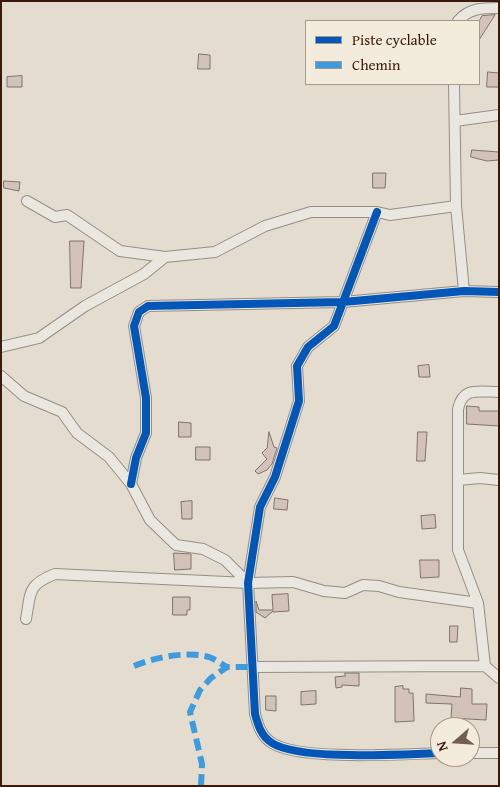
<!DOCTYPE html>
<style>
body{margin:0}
#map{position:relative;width:500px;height:787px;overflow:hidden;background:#e4ddcf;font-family:"Gentium Book Plus",serif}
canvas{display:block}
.frame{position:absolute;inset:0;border:2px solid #3a1a0a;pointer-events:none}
.legend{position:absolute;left:305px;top:20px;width:175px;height:65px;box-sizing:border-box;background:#f3ebdb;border:1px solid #a99787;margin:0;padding:6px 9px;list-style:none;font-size:15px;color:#3a1a0a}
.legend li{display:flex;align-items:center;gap:10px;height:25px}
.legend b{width:25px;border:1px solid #a99787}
.north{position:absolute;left:430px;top:717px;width:50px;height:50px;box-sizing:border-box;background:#f3ebdb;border:1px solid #a99787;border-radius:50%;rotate:251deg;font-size:14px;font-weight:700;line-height:20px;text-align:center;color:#3a1a0a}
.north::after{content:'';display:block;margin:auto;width:18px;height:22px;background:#765e4f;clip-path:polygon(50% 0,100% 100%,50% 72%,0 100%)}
</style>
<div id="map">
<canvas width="500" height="787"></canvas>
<div class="frame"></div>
<ul class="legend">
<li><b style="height:6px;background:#0057b8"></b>Piste cyclable</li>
<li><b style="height:6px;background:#3e9bde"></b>Chemin</li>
</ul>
<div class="north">N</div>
</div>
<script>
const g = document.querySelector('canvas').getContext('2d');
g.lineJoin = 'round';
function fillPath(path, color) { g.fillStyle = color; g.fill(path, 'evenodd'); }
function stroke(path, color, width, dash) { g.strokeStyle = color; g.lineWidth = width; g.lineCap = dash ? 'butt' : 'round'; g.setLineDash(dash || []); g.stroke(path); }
const building = new Path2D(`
 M495,15L479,40V21L482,16Z
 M199,54L210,55V69H198Z
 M488,72L499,73V87H487Z
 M22,76V87H7V77Z
 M472,150L499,152V160L487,161L471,157Z
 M373,173H386L385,188H373Z
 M4,181L20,182L19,191L4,188Z
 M70,241H84L81,288H71Z
 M429,365L430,377H419L418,366Z
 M467,406L479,407V411H499V426L467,424Z
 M179,422L191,423V437H179Z
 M269,432L274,447L277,448L272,464L267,470L258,474L255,471L267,459L262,453L267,448Z
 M418,432H427L425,461H417Z
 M196,447H210V460H196Z
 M275,498L288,500L287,510L274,509Z
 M192,501V519H182L181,502Z
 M435,515L436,528L422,529L421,516Z
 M174,553L191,554V569L175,570Z
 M420,560H439V577L421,578Z
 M288,594L289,611L273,612V611L265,618L256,612V601L259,610H273L272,595Z
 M173,597H190V610H187V615H173Z
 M450,626H458L457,642H450Z
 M345,673H359V686L342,685V687L336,688L335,677L345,676Z
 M403,686V689H409V693H413L414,721L395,722V687Z
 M461,688L472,689V704H487L486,720L451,718L452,704L426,703V694L460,697Z
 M316,691V704L301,705V692Z
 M266,696H276V711L266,710Z`);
fillPath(building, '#d2c2b7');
stroke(building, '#7e746b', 1);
const street = new Path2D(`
 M458,21C469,8 482,8 499,8
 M454,84L456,206L464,291
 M455,121L499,115
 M27,201L55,217L67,215L120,251L165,257
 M377,212L334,326L308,347L297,366L299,401L275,477L260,507L248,583L255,714C258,725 261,736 272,743C300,761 404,754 440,753
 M1,347L39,338L85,306L144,274L165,257L215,252L265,226L311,212H377L390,215L456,206
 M1,376L24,396L62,412L77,433L109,457L131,484L150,520L176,545L203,549L225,560L248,583
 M458,480V409C463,386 479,392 499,392
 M499,480L480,478L458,480V550L478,603L485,666L499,678
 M131,484L136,458L146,433V398L134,326L139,312L148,306L343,302L464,291L499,292
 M26,619C31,592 27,585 55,574L248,583L293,582L324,591L345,593L363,585L379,586L399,592L478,603
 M252,667L485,666
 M470,753H499`);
stroke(street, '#968e85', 12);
stroke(street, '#eae6e0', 10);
stroke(new Path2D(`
 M134,666C155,657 187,651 209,657C215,659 221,664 227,667
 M201,786L202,764L190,712L200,690L211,678L227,667H252`), '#3e9bde', 6, [12, 6]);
stroke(new Path2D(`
 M377,212L334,326L308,347L297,366L299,401L275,477L260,507L248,583L255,714C258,725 261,736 272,743C300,761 404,754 440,753
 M131,484L136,458L146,433V398L134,326L139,312L148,306L343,302L464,291L499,292`), '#0057b8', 8);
</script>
